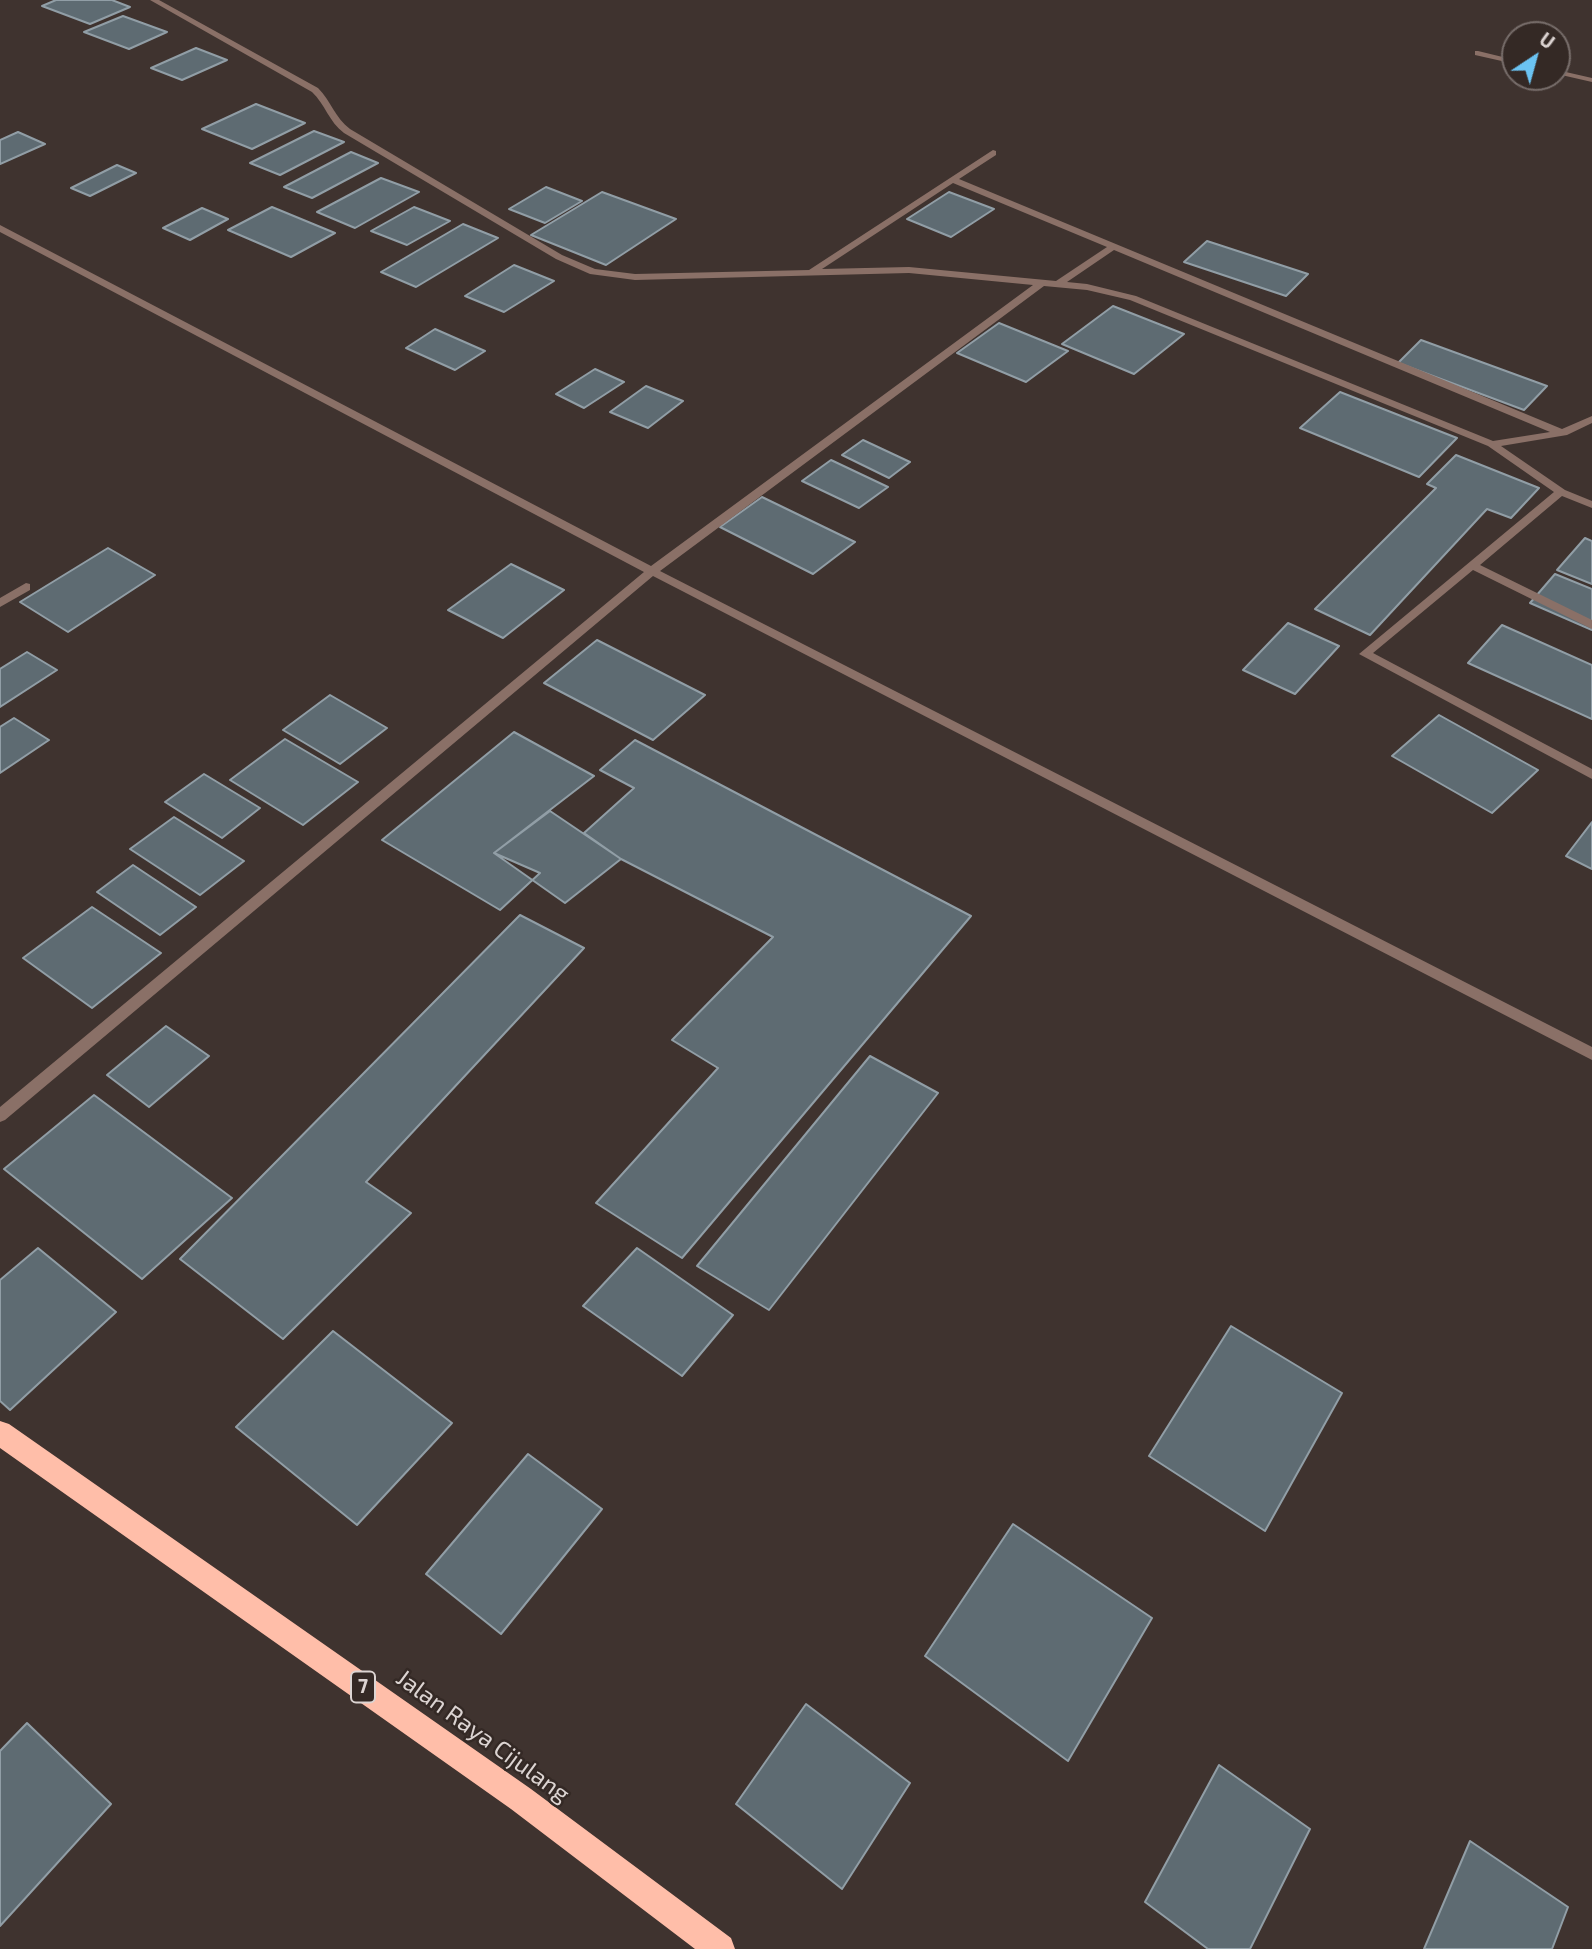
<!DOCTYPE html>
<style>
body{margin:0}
#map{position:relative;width:1592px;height:1949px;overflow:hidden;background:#3f332f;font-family:"Exo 2",sans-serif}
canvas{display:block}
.north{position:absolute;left:1501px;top:21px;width:70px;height:70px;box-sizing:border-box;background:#342925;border:2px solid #776d6a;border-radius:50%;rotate:36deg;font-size:19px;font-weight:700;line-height:28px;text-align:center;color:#dcd4d2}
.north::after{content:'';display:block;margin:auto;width:24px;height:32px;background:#6bc3f2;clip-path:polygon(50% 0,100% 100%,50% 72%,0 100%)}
</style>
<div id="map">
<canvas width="1592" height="1949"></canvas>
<div class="north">U</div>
</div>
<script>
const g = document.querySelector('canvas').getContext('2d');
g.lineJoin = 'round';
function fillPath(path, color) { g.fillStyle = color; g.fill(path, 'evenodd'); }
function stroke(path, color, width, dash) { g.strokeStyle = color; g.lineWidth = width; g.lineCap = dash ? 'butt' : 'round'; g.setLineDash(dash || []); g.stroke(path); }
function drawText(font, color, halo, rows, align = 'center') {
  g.font = font + ' "Exo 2",sans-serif'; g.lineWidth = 5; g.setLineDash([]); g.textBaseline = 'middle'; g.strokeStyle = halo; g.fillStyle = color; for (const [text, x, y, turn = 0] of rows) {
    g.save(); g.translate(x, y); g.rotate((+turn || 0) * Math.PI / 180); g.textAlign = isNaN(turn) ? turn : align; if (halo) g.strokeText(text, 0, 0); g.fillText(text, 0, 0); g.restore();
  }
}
const building = new Path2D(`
 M56,0H112L130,7L90,24L42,6Z
 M123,16L167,32L129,49L84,32Z
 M196,48L227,60L182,80L151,68Z
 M256,104L305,123L252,149L202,129Z
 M314,131L344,142L280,175L250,163Z
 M18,132L45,144L0,164V140Z
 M351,152L378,163L312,198L284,187Z
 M117,165L136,173L90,196L71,188Z
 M381,178L419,192L355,228L317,212Z
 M546,187L582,201L545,223L509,209Z
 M602,192L676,219L606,265L531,235Z
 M949,192L994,209L951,237L907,219Z
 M272,207L335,233L291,257L228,230Z
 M414,207L450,221L407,245L371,231Z
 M202,208L228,219L190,240L163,228Z
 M463,224L498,238L416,287L381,272Z
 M1207,241L1308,274L1286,296L1184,262Z
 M514,265L554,281L504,312L465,296Z
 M1113,306L1184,334L1134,374L1062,344Z
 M999,323L1068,351L1026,382L957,353Z
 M435,329L485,351L455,370L406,348Z
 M1421,340L1547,386L1524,410L1398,363Z
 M595,369L624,382L584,408L556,394Z
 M646,386L683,401L648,428L610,412Z
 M1340,392L1457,438L1419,477L1300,428Z
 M863,440L910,462L889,478L842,455Z
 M1456,455L1539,488L1511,518L1487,509L1370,635L1315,609L1436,488L1427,484Z
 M831,460L888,487L859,508L802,481Z
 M762,497L855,542L813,574L720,527Z
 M1585,538L1592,541V584L1557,570Z
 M108,548L155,575L68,632L20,602Z
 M511,564L564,590L503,638L448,610Z
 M1555,574L1592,589V630L1530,603Z
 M1288,623L1339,646L1295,694L1243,670Z
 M1502,625L1592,665V719L1468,663Z
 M597,640L705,695L653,740L544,683Z
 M27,652L57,670L0,707V669Z
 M330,695L387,728L340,764L283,730Z
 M1439,715L1538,770L1492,813L1392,756Z
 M14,718L49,740L0,773V727Z
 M514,732L594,776L494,853L540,873L500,910L382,840Z
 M285,739L358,782L303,825L230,780Z
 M635,740L971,916L682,1258L596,1203L718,1068L672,1040L773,937L621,859L584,833L634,788L600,770Z
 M204,774L260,808L222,838L165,802Z
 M550,811L621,859L565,903L494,853Z
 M174,817L244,861L200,895L130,849Z
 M1592,822V869L1566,856Z
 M133,865L196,907L160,935L97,892Z
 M92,907L161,953L92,1008L23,958Z
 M520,915L584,948L366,1182L411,1213L283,1339L180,1259Z
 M166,1026L209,1056L149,1107L107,1075Z
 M870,1056L938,1093L769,1310L697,1266Z
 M94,1095L232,1198L142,1279L4,1169Z
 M38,1248L116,1312L10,1410L0,1401V1280Z
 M637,1248L733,1315L682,1376L583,1306Z
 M1231,1326L1342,1393L1265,1531L1149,1456Z
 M333,1331L452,1423L357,1525L236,1427Z
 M528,1454L602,1509L501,1634L426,1574Z
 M1013,1524L1152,1618L1068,1761L925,1656Z
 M806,1704L910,1783L842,1889L736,1804Z
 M27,1723L111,1804L0,1926V1751Z
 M1219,1765L1310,1829L1250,1949H1208L1145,1902Z
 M1470,1841L1568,1907L1552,1949H1424Z`);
fillPath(building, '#5e6b72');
stroke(building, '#919ea6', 2);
fillPath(new Path2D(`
 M1478,51L1515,60V64L1475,55V51Z
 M1557,70L1592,78V82L1557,74Z`), '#8a7067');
fillPath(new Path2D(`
 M150,0H159L318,88C331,101 335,118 350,129L562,255L595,269L635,274L809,270L993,150L996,151V155L959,179L1562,429L1592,416V423L1567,435L1501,446L1565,490L1592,501V508L1562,496L1480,565L1592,620V629L1473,570L1373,653L1592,769V779L1359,654L1554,492L1488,446L1130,300L1087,290L1044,286L660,571L1592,1047V1060L653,576L5,1120L0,1122V1107L644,572L0,232V225L651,566L1033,285L909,273L635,280L590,274L556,259L344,133C329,122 325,104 312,92ZM953,183L1107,247L1056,281L909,267L822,269ZM1114,250L1550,432L1493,441L1136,296L1087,284L1067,282Z
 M26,583L30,584V590L0,607V598Z`), '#8a7067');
fillPath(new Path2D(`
 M0,1421L9,1424L531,1789L731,1938L735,1949H695L511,1809L0,1448Z`), '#ffbea9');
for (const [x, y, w] of [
 [363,1687,24]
]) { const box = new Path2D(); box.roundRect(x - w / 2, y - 15.5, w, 31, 5); g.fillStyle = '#342925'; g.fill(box); stroke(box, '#dcd4d2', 2); }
drawText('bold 19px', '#dcd4d2', null, [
 ["7",363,1687]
]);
drawText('24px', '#dcd4d2', '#342925', [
 ["Jalan Raya Cijulang",483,1736,36]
]);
</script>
